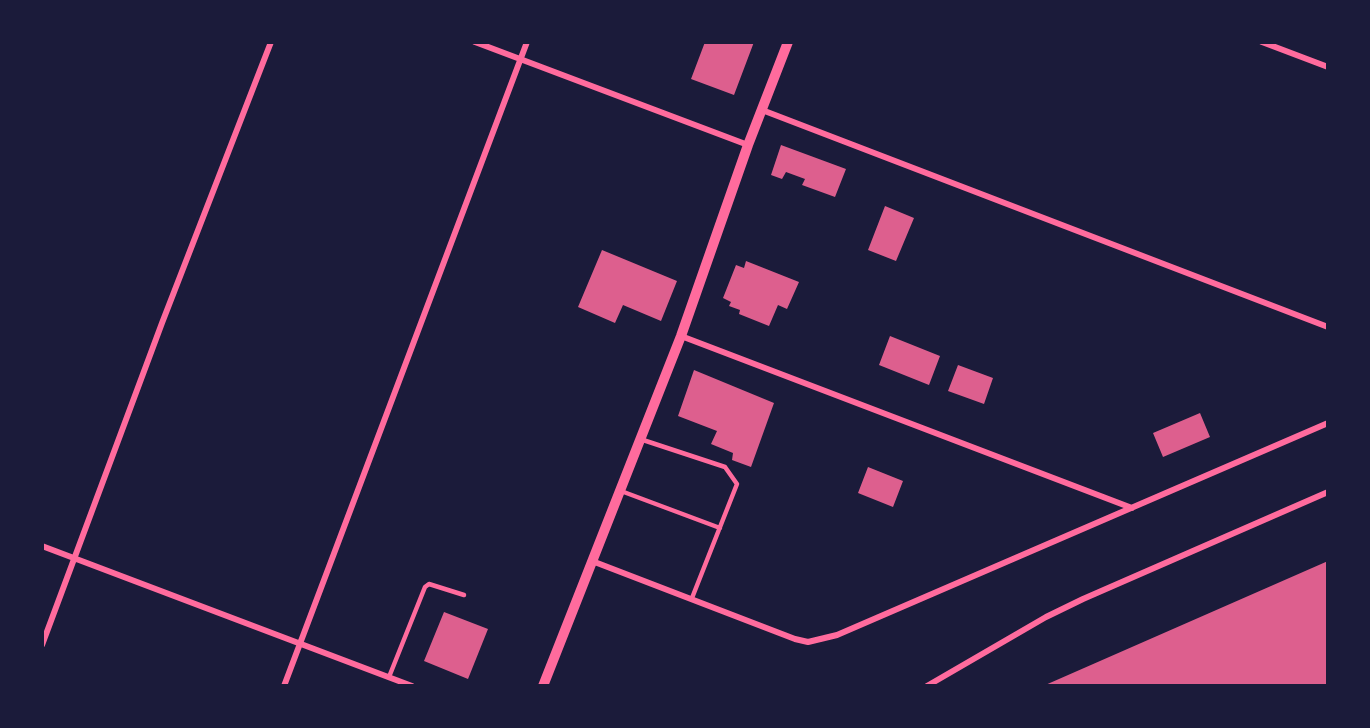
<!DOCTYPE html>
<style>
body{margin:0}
#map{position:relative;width:1370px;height:728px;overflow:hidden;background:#1b1b3a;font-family:"Work Sans",sans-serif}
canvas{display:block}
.frame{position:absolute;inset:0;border:44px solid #1b1b3a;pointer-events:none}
</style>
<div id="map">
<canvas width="1370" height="728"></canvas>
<div class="frame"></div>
</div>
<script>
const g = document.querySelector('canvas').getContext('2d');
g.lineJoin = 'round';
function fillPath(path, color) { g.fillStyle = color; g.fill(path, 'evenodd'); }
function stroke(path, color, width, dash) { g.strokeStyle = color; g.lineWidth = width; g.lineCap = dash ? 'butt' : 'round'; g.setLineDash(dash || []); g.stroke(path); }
fillPath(new Path2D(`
 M705,42H754L734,95L691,79Z
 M781,145L846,169L835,197L802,185L805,179L786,172L782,179L771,175Z
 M885,206L914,218L896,261L868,250Z
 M602,250L677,281L661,321L623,305L615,323L578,307Z
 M746,261L799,282L787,309L778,305L769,326L739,314L740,310L729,306L731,302L723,298L736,265L744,268Z
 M890,336L940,356L929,385L879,365Z
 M958,365L993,378L984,404L948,391Z
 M694,370L774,403L751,467L732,460L733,453L711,444L717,431L678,416Z
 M1200,413L1210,437L1163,457L1153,433Z
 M868,467L903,481L893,507L858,493Z
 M1328,561V686H1043Z
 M444,612L488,629L468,679L424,661Z`), '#dd5f8e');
stroke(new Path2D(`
 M640,439L725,467L737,484L692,598
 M621,491L720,528
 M389,677L425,587L429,584L464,595`), '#ff6b9d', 4.5);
stroke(new Path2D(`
 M475,42L748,145
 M1262,42L1328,67
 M762,110L1328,327
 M681,336L1132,508
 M42,546L412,686
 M592,561L795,639L808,642L837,635L1328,423
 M42,645L162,323L271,42
 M284,686L527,42
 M927,686L1046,617L1083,599L1328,492`), '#ff6b9d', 6);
stroke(new Path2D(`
 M543,686L681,336L748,145L788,42`), '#ff6b9d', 10);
</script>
